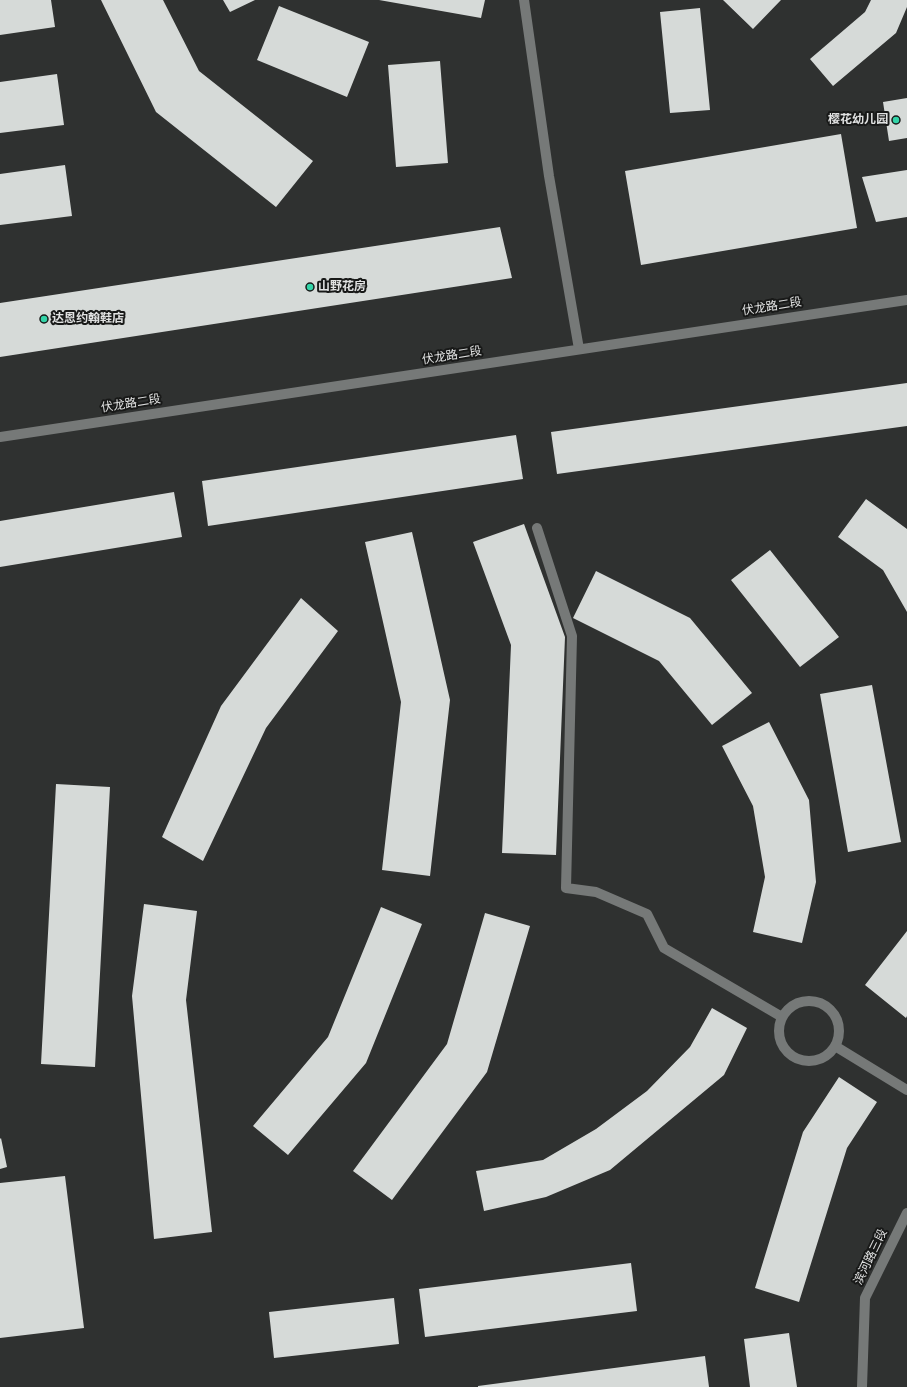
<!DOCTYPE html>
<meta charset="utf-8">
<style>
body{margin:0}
canvas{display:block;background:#2f3130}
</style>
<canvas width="907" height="1387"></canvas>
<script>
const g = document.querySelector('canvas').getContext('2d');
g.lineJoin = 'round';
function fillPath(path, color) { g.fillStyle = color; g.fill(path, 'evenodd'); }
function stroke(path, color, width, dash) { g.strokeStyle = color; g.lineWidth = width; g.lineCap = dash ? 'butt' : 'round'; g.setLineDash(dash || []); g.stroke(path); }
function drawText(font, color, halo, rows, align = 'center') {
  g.font = font + ' "Archivo Narrow","Noto Sans SC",sans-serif'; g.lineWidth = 4; g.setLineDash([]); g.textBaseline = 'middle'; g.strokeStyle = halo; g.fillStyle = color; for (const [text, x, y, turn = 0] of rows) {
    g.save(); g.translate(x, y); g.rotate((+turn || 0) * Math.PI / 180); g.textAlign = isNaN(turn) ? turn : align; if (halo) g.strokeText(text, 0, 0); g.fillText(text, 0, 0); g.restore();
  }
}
fillPath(new Path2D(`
 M0,0H51L55,27L0,35Z
 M101,0H163L199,71L313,161L276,207L156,112Z
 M223,0H255L230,12Z
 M379,0H485L481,18Z
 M723,0H781L753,29Z
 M871,0H907V7L896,33L833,86L810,59L865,12Z
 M279,6L369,42L347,97L257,60Z
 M700,8L710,110L670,113L660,12Z
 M440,61L448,163L396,167L388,65Z
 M57,74L64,125L0,133V82Z
 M907,98V138L889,141L883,102Z
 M841,134L857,228L641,265L625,171Z
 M65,165L72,216L0,225V174Z
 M907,170V217L876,222L862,177Z
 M500,227L512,278L0,357V303Z
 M907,383V426L557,474L551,432Z
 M516,435L523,479L208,526L202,481Z
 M174,492L182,537L0,567V521Z
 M866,499L907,529V612L883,570L838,537Z
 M524,524L565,637L556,855L502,853L511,645L473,542Z
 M412,532L450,700L430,876L382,870L401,702L365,542Z
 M770,550L839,637L800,667L731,580Z
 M596,571L690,618L752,693L712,725L659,661L573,618Z
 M301,598L338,631L266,728L203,861L162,837L221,706Z
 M872,685L901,842L848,852L820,694Z
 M769,722L809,800L816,882L802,943L753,932L765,877L753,806L722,746Z
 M56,784L110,787L95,1067L41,1064Z
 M144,904L197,911L186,1000L212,1232L154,1239L132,996Z
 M381,907L422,924L366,1063L288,1155L253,1126L328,1037Z
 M485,913L530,926L487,1072L392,1200L353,1171L447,1044Z
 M907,931V1016L906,1018L865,985Z
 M712,1008L747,1028L724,1075L610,1170L546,1197L484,1211L476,1171L543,1160L596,1129L647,1091L690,1047Z
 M839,1077L877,1102L847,1148L799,1302L755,1288L803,1132Z
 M1,1138L7,1167L0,1169V1139Z
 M65,1176L84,1328L0,1338V1183Z
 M631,1263L637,1311L425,1337L419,1289Z
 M394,1298L399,1344L274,1358L269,1312Z
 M789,1333L797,1387H750L744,1339Z
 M705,1356L709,1387H478V1386Z`), '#d6dad8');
stroke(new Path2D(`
 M537,528L572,636L566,888L596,892L647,914L664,948L782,1017
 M779 1031a30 30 0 1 1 60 0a30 30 0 1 1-60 0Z
 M835,1046L907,1090`), '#767978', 10);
stroke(new Path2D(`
 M524,0L549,176L579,349
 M0,437L907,300
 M862,1387L865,1298L907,1213`), '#767978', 10);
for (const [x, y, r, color] of [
 [896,120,4,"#33d4a8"],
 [310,287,4,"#33d4a8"],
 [44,319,4,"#33d4a8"]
]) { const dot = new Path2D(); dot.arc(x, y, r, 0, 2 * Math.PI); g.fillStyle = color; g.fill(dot); stroke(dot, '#181918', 1.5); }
drawText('bold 12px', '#e1e2e2', '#181918', [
 ["樱花幼儿园",888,120,"right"],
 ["山野花房",318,287],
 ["达恩约翰鞋店",52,319]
], 'left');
drawText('12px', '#e1e2e2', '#181918', [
 ["伏龙路二段",772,307,-9],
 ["伏龙路二段",452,356,-9],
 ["伏龙路二段",131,404,-9],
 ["滨河路三段",871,1257,-64]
]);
</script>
